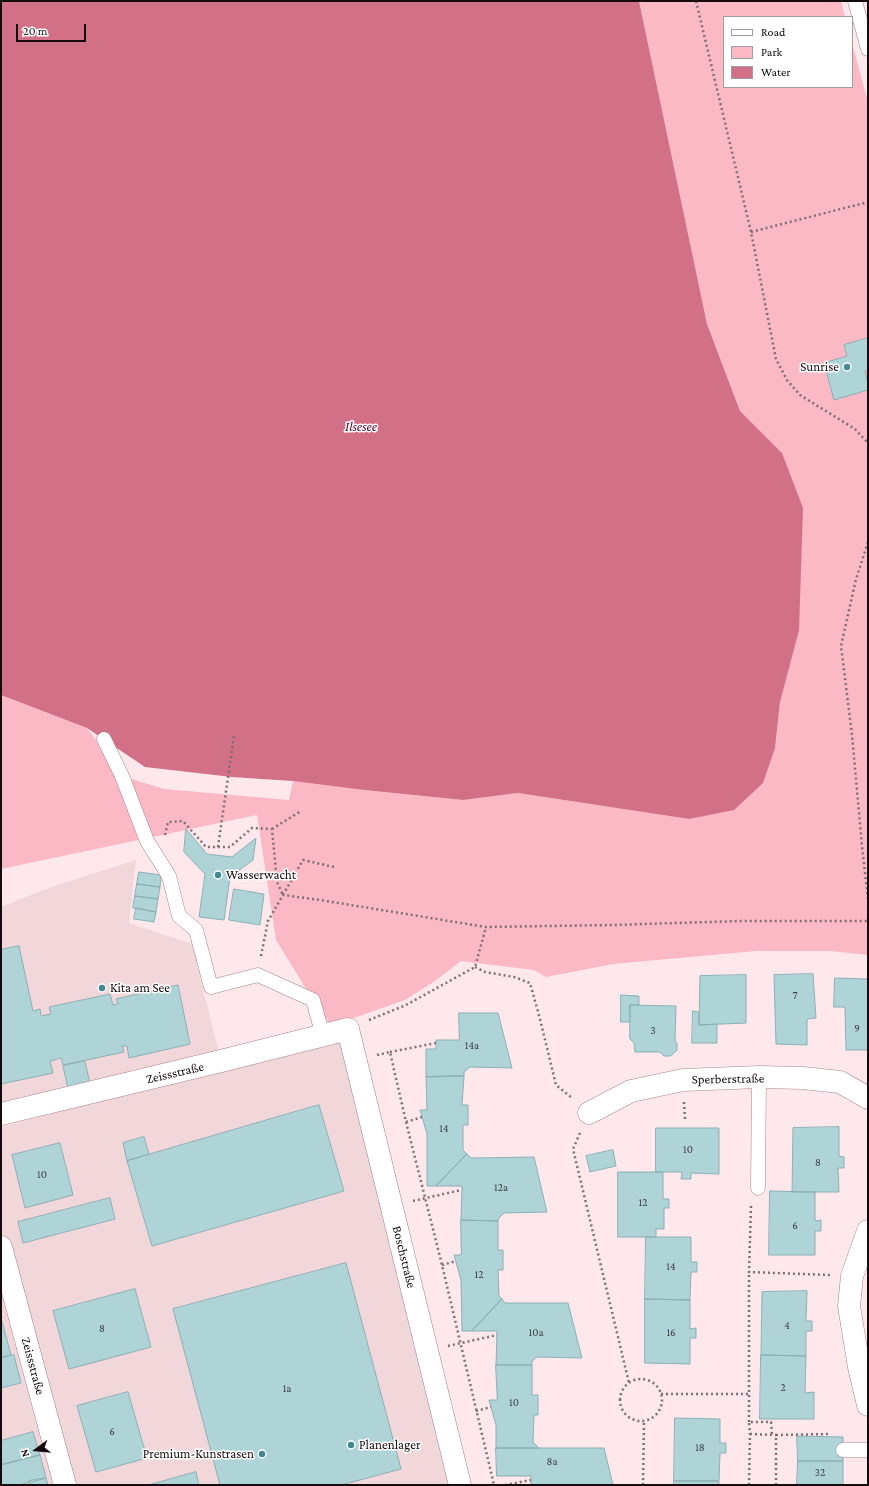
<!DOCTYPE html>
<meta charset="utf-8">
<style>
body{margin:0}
#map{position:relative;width:869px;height:1486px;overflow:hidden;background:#fee8ec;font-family:"Crimson Pro",serif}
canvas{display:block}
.frame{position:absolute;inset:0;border:2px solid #150a0c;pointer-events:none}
.legend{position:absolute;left:723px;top:16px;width:130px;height:72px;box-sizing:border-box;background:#fff;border:1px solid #a19d9e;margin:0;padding:5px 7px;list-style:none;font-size:12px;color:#150a0c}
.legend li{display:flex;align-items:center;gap:8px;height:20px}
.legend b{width:20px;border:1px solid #a19d9e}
.north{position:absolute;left:16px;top:1430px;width:40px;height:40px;-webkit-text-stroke:3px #fff;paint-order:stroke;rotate:254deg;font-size:11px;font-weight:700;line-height:16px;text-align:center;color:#150a0c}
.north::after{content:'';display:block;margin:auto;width:14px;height:18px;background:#150a0c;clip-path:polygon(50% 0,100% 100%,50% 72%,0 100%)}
.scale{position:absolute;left:16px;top:24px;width:70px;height:18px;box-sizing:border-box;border:2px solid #150a0c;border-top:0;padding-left:5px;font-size:12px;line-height:14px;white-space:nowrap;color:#150a0c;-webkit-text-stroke:3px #fff;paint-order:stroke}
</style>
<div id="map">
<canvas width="869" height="1486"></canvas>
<div class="frame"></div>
<ul class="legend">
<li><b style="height:5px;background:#fff"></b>Road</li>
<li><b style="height:11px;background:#fbb9c5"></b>Park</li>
<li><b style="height:11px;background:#d17086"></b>Water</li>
</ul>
<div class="north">N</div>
<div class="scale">20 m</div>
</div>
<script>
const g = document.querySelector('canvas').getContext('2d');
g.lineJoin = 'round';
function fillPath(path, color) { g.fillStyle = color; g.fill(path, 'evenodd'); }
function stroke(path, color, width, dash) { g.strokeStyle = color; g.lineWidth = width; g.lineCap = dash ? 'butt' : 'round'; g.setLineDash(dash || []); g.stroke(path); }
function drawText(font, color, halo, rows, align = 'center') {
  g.font = font + ' "Crimson Pro",serif'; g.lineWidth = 3; g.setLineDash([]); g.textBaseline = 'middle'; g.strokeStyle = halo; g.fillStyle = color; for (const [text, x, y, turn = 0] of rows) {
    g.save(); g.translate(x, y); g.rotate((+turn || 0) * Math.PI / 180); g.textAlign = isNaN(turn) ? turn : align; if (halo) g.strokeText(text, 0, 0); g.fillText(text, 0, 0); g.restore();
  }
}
fillPath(new Path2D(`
 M136,860L129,923L192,944L219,1053L1,1108V907L51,887Z
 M345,1036L455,1485H1V1127Z`), '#f1d6da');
fillPath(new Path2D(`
 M639,1H841L845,17H724V87H852V43L868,102V955L830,951H756L613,964L546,977L534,970L461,961L435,981L405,1000L331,1026L313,1000L276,940L257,815L1,869V695L87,728L122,776L164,789L289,800L293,781L364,790L463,800L518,793L689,819L775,748L780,702L782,453L740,411L707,324Z`), '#fbb9c5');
fillPath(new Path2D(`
 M1,1H639L707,324L740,411L782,453L803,508L799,630L780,702L775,748L763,783L734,810L689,819L518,793L463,800L364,790L293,781L232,777L145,767L87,728L1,695Z`), '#d17086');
const building = new Path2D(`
 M868,338V371H865L868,384V390L834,400L824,363L847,356L844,345Z
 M186,829L207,854L232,857L256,838L253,860L230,877L224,920L199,917L205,874L184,852Z
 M139,872L161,875L160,887L137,884Z
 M137,884L160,887L158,899L135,896Z
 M234,889L264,894L260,925L229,920Z
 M135,896L158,899L156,912L133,908Z
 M136,908L156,912L154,922L134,919Z
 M19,946L33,1011L40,1009L41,1016L51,1014L49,1007L110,994L113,1005L118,1004L116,999L178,985L190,1044L129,1058L127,1046H122L124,1052L63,1065L61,1058L50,1061L53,1073L1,1084V950Z
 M813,974L816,1018L807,1019V1045L776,1044L774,975Z
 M746,975V1023L699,1025L700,976Z
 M835,978L868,979V1050H846L845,1007H834Z
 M621,995L639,996V1005H630V1022H621Z
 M630,1005L676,1006L675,1041L677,1043V1050L671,1056H664L660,1052H635L634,1043L630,1039Z
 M693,1011L699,1012V1025L717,1024V1043H692Z
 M459,1013H498L512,1068L470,1067L464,1072V1076L426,1077V1049H436V1040H459Z
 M85,1061L90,1084L68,1089L63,1066Z
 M464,1076L462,1105H468V1125H463V1150L467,1154L436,1186H427V1134L420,1110H427L426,1077Z
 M319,1105L344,1191L152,1246L127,1161Z
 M839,1127V1156L844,1157V1168H838L839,1192H792L793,1128Z
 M656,1128H719V1174L691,1173V1179H681L682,1172H656Z
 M144,1137L149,1154L127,1161L123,1143Z
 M60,1143L73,1195L25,1208L12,1155Z
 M613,1150L616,1166L590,1172L586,1156Z
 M467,1154L471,1158L534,1157L547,1212L504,1213L499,1218L498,1221L461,1220L462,1186H436Z
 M618,1172H663V1199H669V1208H664V1229H656V1237H618Z
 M770,1191L815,1192V1221L821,1220V1231H815V1255H769Z
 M110,1198L115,1219L23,1243L18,1222Z
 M461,1220L498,1221V1250H503V1270H498L499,1296L502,1299L472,1331H462L461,1280L454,1255H461Z
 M646,1237H691V1262H697V1272H691L690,1300L645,1299Z
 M346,1263L401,1469L341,1485H220L173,1309Z
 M135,1289L151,1347L69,1369L53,1311Z
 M807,1291L806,1321H812V1331H806V1356L761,1355L762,1292Z
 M502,1299L505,1303H568L582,1358L537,1357L532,1361V1365H496L497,1331H472Z
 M645,1299L690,1300V1329L696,1328V1338H690V1364L645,1363Z
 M1,1318L11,1355L1,1358Z
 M14,1355L21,1383L1,1388V1358Z
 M761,1355L806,1356L805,1393L814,1392V1419H760Z
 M496,1365H532V1395H538V1415H534L533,1442L539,1448H496V1425L489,1400H497Z
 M128,1392L147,1458L96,1472L77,1406Z
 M675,1418L720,1419V1443H726V1453H720L719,1481H674Z
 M33,1432L40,1455L1,1465V1441Z
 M797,1436L843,1437V1461H798Z
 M496,1448H604L613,1485H531V1476H497Z
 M40,1455L46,1478L19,1485H1V1465Z
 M798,1461H843V1485H797Z
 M196,1472L199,1485H149Z
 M46,1478L48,1485H30L29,1481Z
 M674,1481H719V1485H674Z`);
fillPath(building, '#aed4d8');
stroke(building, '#8bb0b4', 1);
const service = new Path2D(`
 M855,1L868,49
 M104,739L122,776L147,841L169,876L179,916L196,930L211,987L258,975L313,1000L323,1036
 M758,1188L759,1077
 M843,1450H868`);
const minor = new Path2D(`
 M589,1113L631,1091L683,1080L759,1077L803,1078L840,1082L868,1098
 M1,1114L221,1061L348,1029L460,1485
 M868,1231L852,1276L849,1306L859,1367L868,1405
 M1,1247L65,1485`);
stroke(service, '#a5848a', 15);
stroke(minor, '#a5848a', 23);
stroke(new Path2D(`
 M696,1L751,232L776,359L787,380L800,395L855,429L868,443
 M751,232L868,202
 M868,542L856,579L841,646L852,735L862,846L868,899
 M272,829L301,811
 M165,835L168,822L183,821L206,847H230L252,828L272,829L277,882L283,895
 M218,847L234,735
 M283,895L303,860L334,867
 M261,956L268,921L283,895L320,900L486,927L613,925L740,921H868
 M475,967L485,972L514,977L530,983L540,1019L556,1085L572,1098
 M369,1020L406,1005L475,967L486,927
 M390,1052L436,1043
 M377,1055L390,1052L406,1122L442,1265L494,1485
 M684,1102L685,1119
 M406,1122L422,1117
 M580,1133L573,1149L629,1383
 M413,1201L461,1190
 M751,1206L749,1272L830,1275
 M442,1265L456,1261
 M448,1346L497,1335
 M620 1400a21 21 0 1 1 42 0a21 21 0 1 1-42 0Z
 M661,1394H749
 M476,1411L491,1407
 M749,1422V1272
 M750,1434L776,1435
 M505,1485L531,1480
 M643,1485L644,1421
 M749,1485L750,1434L749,1422H771L772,1434
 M776,1485V1435L831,1434`), '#7e6e71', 2.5, [2, 3]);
stroke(service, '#fff', 14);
stroke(minor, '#fff', 22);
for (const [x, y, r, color] of [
 [847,367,4,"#428991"],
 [218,875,4,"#428991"],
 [102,988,4,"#428991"],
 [351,1445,4,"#428991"],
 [262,1454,4,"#428991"]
]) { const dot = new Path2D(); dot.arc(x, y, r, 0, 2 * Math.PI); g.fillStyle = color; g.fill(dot); stroke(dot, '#fff', 1.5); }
drawText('11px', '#3b3c3f', null, [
 ["7",795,996],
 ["9",857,1029],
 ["3",653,1031],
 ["14a",472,1046],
 ["14",444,1129],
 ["10",688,1150],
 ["8",818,1163],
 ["10",42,1175],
 ["12a",501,1188],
 ["12",643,1203],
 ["6",795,1226],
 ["14",671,1267],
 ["12",479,1275],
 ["4",787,1326],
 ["8",102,1329],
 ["10a",536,1333],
 ["16",671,1333],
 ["2",783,1388],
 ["1a",287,1389],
 ["10",514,1403],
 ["6",112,1432],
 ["18",700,1448],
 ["8a",552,1462],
 ["32",820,1473]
]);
drawText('13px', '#150a0c', '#fff', [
 ["Sunrise",839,367,"right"],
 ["Wasserwacht",226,875],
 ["Kita am See",110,988],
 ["Planenlager",359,1445],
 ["Premium-Kunstrasen",254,1454,"right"]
], 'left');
drawText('13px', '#150a0c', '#fff', [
 ["Zeissstraße",175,1073,-13],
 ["Sperberstraße",728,1079,-1],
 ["Boschstraße",404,1257,76],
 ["Zeissstraße",33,1366,75]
]);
drawText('italic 14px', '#5f0226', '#fff', [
 ["Ilsesee",361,427]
]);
</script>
